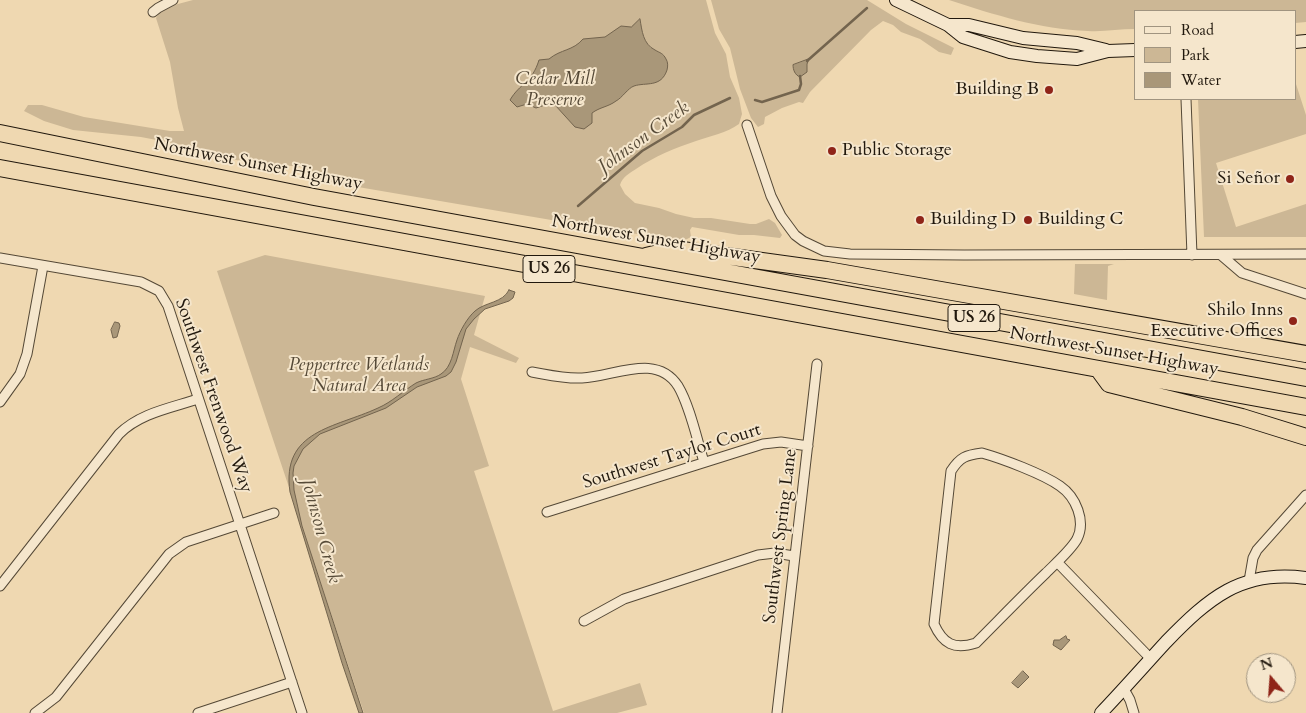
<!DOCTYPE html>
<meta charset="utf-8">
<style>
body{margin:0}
#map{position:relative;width:1306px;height:713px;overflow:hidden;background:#efd8b1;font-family:Cardo,serif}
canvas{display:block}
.legend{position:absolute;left:1134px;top:10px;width:162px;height:90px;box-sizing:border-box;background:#f5e6cc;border:1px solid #a09480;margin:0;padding:6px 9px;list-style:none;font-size:15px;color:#21180d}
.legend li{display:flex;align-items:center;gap:10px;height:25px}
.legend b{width:25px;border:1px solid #a09480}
.north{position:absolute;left:1246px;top:653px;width:50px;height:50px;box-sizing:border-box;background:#f5e6cc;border:1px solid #a09480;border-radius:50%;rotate:342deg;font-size:14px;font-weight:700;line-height:20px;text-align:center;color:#21180d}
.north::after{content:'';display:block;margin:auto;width:18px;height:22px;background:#8f2418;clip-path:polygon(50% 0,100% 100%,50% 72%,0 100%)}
</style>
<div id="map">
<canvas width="1306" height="713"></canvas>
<ul class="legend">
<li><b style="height:6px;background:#f5e6cc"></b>Road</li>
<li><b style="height:14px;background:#ccb795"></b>Park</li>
<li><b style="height:14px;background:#a99779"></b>Water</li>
</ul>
<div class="north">N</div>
</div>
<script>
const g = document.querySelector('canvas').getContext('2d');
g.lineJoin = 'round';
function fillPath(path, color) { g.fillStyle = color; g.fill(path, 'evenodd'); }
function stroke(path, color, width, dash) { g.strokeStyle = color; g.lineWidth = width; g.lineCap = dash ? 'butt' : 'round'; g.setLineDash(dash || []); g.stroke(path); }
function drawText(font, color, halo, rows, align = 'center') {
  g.font = font + ' Cardo,serif'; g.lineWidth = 4; g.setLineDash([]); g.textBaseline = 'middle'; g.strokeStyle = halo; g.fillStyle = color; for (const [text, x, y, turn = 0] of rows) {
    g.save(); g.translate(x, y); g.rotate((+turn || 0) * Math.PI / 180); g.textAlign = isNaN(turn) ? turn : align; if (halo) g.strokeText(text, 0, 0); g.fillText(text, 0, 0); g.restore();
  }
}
fillPath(new Path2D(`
 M193,0H706L715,33L726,54L730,77L739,98L742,114L739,124C727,133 710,136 696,141C675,148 655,156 636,169C630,173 622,177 620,185L625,194L635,203L659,208L676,214L694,218H711L750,224H756L769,219L775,223L782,235L780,238L754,235H739L692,227L690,230L691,237L685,240L606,230L591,227L577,222H563L317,180L301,167L236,160L193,147L141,137L73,130L44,121L24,111L28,105H42L84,117L170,131H184L178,108L170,62L156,18L163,8Z
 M711,0H867L906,24L954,48L951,55L939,52L920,39L901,32L893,25L883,21L871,30L810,92L803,103L799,102L782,108L765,117L764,124L758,127L751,118L740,89L730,48L719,29Z
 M949,0H1306V22L1295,23V11H1135V29C1119,29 1104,32 1088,31C1039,29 995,15 949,0Z
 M1295,81L1306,115V134L1216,163L1236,227L1306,204V237H1204L1198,99H1295Z
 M265,255L485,296L474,335L519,358L516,363L470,347L461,379L489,466L474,471L553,711L640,683L647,705L617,713H364L217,271Z
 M1075,264H1114L1108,266L1107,300L1074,294Z`), '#ccb795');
const water = new Path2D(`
 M640,19C642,31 643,44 655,50C660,53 663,53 666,59C668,62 668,66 667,70C661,88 646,82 634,86C628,88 622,98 616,101C608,107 600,107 592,113V123L584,129L575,127L555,105H545L536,108L527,104L517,107L510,100C520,83 532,83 539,60L549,59C561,49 573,51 583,39L605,37L621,26L631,27Z
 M809,59L807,64V72L800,77C795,75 793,70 793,65Z
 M509,290L515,292L513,298L509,301L485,309L474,319L466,329L456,362L451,372L446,376L417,387L386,408L320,434L303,449L294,466L293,473L294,490L302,526L363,713H359L342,663L290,492C281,430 335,428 378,408C392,402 403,391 416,383C424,379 434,379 441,374C452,367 453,351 457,340C460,331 467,318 475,311C485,302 503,303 509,290Z
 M115,322L119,323L120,326L117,337L113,338L111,330Z
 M1066,636L1067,639L1070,640L1061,650L1053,645L1054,640H1059Z
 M1023,671L1029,677L1018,688L1012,683Z`);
fillPath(water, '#a99779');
stroke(water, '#73644e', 1);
stroke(new Path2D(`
 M807,61L867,8
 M755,100L762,102L799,90L801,84L800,76
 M578,206L642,151L682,127L694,115L730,98`), '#73644e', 2.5);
const street = new Path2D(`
 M153,12L158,8L173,0
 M1186,99L1192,255
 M747,125L771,196L781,216L795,235L803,241L824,251L850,254L964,255L1306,254
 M1221,255L1242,273L1306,294
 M0,258L141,282L159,291L168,306L302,713
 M532,372C549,375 565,379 582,378C614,377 656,352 678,386C690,406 697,440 704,462
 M0,402L20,374L27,354L43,266
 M982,453C1003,459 1043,474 1060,486C1076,497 1086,521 1077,539C1071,550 1055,564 1046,573C1022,596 999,620 976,643C954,650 943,644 934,624L951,471C960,457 966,455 982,453Z
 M547,512L763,444L781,442L808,446
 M1057,562L1151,659
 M1249,581L1253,558L1257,550L1306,495
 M0,586L119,434C140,413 171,408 198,399
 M584,621L624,599L758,555L775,553L794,556
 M1124,689L1130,700L1134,713
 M35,713L56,697L169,554L186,542L274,513
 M198,713L292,682
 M777,713L817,364`);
const secondary = new Path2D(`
 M896,0L948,25L963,37L1010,52L1037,56L1077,59L1108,51L1135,50
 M948,25H969L1023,38L1077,43L1106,50
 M1295,42L1306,41
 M1101,713C1123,690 1144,666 1166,642C1208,599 1241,569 1306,578`);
const highway = new Path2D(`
 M0,133L314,197L1306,378
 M0,168L1306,407
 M646,256L675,249L827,270L1306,354
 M1098,369L1109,384L1242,417L1306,437`);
stroke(street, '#544836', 11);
stroke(secondary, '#21180d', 14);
stroke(highway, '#21180d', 18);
stroke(street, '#f5e6cc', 9);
stroke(secondary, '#f5e6cc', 12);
stroke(highway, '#efd8b1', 16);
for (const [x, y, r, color] of [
 [1049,90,5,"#8f2418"],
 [832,151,5,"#8f2418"],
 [1290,179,5,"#8f2418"],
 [920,220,5,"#8f2418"],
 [1028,220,5,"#8f2418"],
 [1293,321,5,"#8f2418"]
]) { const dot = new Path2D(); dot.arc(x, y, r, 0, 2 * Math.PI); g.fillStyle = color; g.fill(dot); stroke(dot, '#f5e6cc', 2); }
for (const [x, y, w] of [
 [549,269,52],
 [974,318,52]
]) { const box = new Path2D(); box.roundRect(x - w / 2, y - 13.5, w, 27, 4); g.fillStyle = '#f5e6cc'; g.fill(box); stroke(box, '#21180d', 1); }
drawText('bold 16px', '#21180d', null, [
 ["US 26",549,269],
 ["US 26",974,318]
]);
drawText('italic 18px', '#544836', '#f5e6cc', [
 ["Cedar Mill",555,80],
 ["Preserve",555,101],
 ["Peppertree Wetlands",359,366],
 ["Natural Area",359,387]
]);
drawText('18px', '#21180d', '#f5e6cc', [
 ["Building B",1039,90],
 ["Public Storage",842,151,"left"],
 ["Si Señor",1280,179],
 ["Building D",930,220,"left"],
 ["Building C",1038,220,"left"],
 ["Shilo Inns",1283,311],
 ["Executive Offices",1283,332]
], 'right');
drawText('18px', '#21180d', '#f5e6cc', [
 ["Northwest Sunset Highway",258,165,11],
 ["Northwest Sunset Highway",656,240,10],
 ["Northwest Sunset Highway",1114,352,10],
 ["Southwest Frenwood Way",213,396,71],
 ["Southwest Taylor Court",672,457,-17],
 ["Southwest Spring Lane",781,536,-83]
]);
drawText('italic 19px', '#574b38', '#f5e6cc', [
 ["Johnson Creek",644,138,-36],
 ["Johnson Creek",320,531,75]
]);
</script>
